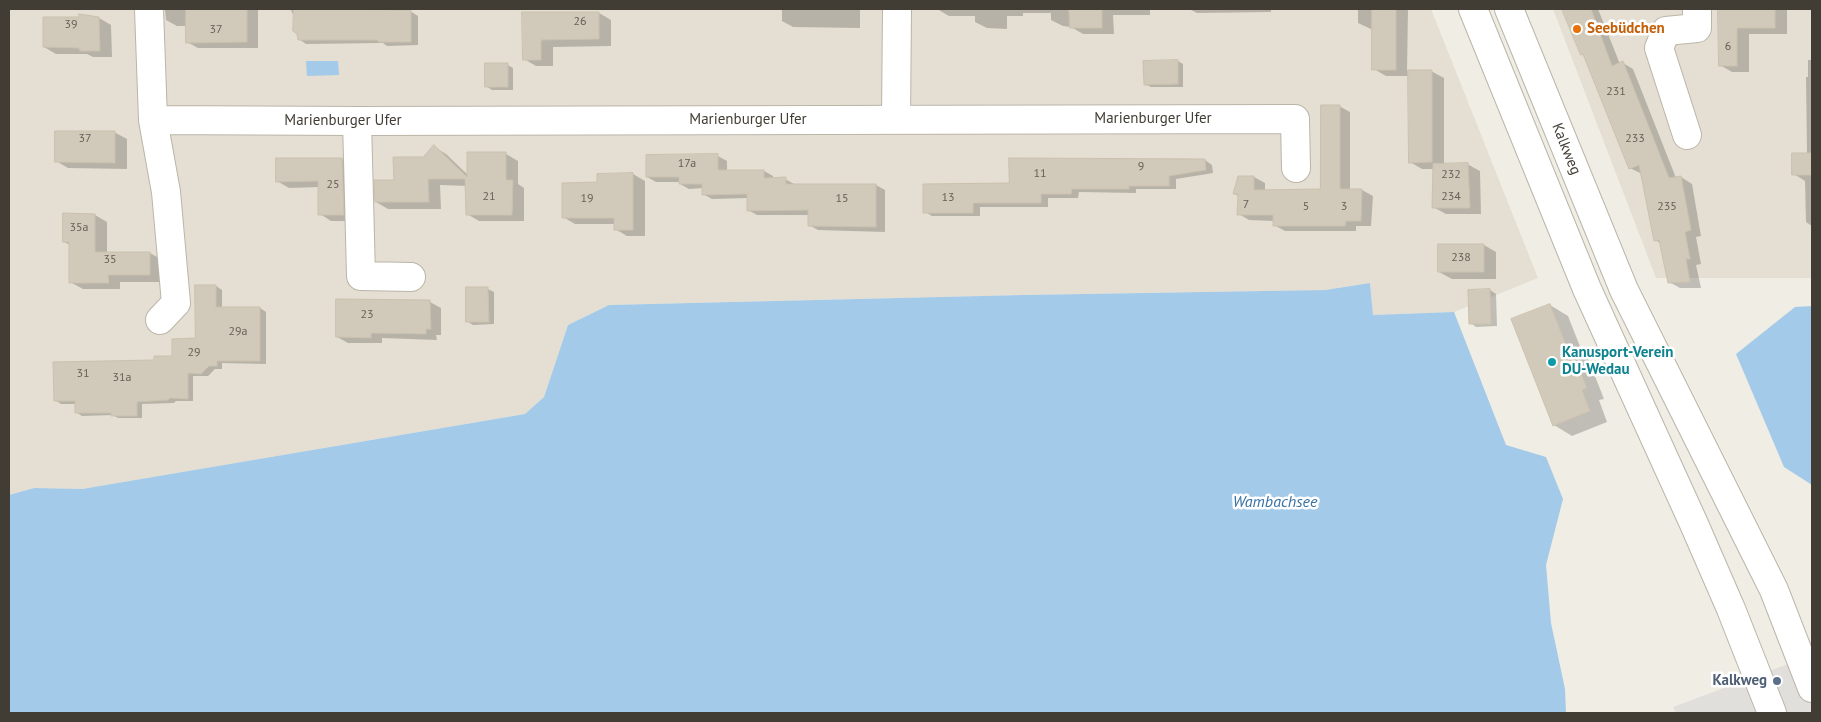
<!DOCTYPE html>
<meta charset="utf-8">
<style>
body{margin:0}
#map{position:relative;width:1821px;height:722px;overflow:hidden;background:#f0ede4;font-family:"PT Sans",sans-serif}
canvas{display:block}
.frame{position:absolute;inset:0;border:10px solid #423d34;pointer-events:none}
</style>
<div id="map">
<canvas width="1821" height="722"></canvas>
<div class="frame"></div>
</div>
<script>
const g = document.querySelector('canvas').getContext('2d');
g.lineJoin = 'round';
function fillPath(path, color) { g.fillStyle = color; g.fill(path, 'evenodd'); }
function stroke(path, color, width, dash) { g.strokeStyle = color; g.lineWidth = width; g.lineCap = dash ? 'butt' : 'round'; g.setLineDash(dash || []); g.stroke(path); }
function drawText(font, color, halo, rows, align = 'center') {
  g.font = font + ' "PT Sans",sans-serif'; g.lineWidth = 5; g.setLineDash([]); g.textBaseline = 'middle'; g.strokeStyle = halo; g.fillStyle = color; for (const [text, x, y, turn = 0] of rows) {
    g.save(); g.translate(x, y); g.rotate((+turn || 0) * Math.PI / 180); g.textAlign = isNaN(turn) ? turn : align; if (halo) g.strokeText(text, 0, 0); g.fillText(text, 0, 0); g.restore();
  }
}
fillPath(new Path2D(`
 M9,9H1431L1538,278L1454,312L1373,315L1370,283L1325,290L1023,295L609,305L568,325L544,397L525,414L82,489L34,488L9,495Z
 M1553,9H1812V278H1656Z`), '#e4dfd2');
fillPath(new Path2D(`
 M1812,655V713H1676L1673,707Z`), '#e1dfdc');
fillPath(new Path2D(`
 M306,61H338L339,75L307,76Z
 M1370,283L1373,315L1454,312L1506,445L1546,457L1563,499L1546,565L1551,623L1565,689L1566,713H9V495L34,488L82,489L525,414L544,397L568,325L609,305L1023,295L1325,290Z
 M1812,306V485L1784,467L1736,354L1795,307Z`), '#a4cae9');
fillPath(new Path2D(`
 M165,9H258V48H198L187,42V26H177L166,20Z
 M291,9H399L401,11H410L418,16V45L387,46L383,43L306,44L299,39L295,15L292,13Z
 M782,9H860V28L793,27L782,21Z
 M937,9H1150V15H1113L1114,34H1083L1071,27L1063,26L1051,20V13H1023V16H1007V29L987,28L975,22V16H949Z
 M1189,9H1271V12L1197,13Z
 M1358,9H1408L1407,71H1431L1444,78V165L1467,164L1480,171L1481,214H1446L1433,207L1434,169H1422L1410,162V76H1386L1374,69L1373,30L1358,23Z
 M1564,9H1598L1620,64L1623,63L1633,69L1676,178L1681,177L1692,184L1701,236L1696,237L1701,264L1696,265L1701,288H1680L1669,282L1660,243L1655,240L1642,174L1630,168L1585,56L1582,54Z
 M1720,9H1787V34H1749V72H1732L1720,65Z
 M599,13L611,20V46L553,47V66H536L524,59V14Z
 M99,18L111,25L112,57H93L87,54H56L44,47Z
 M1808,60H1812V226L1806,222L1805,181L1794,174L1807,154L1806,77H1808Z
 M1178,61L1183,64V87H1151L1145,84Z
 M508,65L513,68V90H492L486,86Z
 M1339,106L1350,112V190H1362L1373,196L1371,226H1356V231H1285L1274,225V221L1249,220L1239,214V196L1234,194L1239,177H1254L1265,183V191L1321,190Z
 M114,132L127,139V169L68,168L56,161Z
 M434,147L446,154L468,175V153L506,154L518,161V184L524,188V221H479L467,214V186L440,185L441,209H388L376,202L395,181L423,158Z
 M647,156H718L727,161V171H764L773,176V179H785L794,184V185H876L885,190V232L818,230L809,225V215H757L748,210V198L712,199L703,194V188L689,189L680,184V182H656L647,177Z
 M342,159L354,166L355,221H331L320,214L319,187L289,188L277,181Z
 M1205,160L1212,165L1213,173L1176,179V189H1136V193L1079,192L1078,198H1048V207H980V216H932L925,212L1010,185Z
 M633,174L645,181V236H627L615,229V224H575L563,217L598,183Z
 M95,215L107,222V253H150L162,260V282H120V289H83L70,282V245L64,242Z
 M1484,245L1496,252V279H1452L1439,272Z
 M216,286L222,290V308H260L266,312V364L222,363V369H215L208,376H193V401H176L174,403L142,404V418H118L113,415L82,416L76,412V404H61L55,400L155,362L173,357L196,339Z
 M467,289H488L494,292V324L473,325L467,321Z
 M1490,290L1496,294L1497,326L1476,327L1471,323L1470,291Z
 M430,302L441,308V335H436L437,340L382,338V343H348L337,337Z
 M1550,305L1568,316L1583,354L1587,356L1604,399L1599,400L1607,422L1572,436L1554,425Z`), '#0003');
const building = new Path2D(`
 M186,9H247V42L186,43Z
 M294,9L411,10V42H378V40H298L297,34L293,31Z
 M1069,9H1102V28H1070Z
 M1372,9H1396V70H1372Z
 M1562,9H1591L1612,66L1623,61L1669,178L1681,176L1691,230L1685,232L1690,259H1686L1690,282L1668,283L1659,240L1654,241L1639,165L1629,169L1583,54L1581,55Z
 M1718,9H1775V28H1737V66H1719Z
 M522,12H599V39L541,40V60H523Z
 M79,14L99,17L100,51H80L79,48L43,47V17H79Z
 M1178,60V84L1144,85L1143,61Z
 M485,63H508V87H485Z
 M1408,70H1432V162L1409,163Z
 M1321,105H1340V189H1362L1361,221H1346L1345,226H1273V215H1237L1238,194H1233L1238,176H1254V190L1320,189Z
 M55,131H115V163L55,162Z
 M434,145L467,177V152H506V180H513L512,215H466L465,179H428L429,202H375L374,180H394L393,157H423Z
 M1792,153H1812V175H1792Z
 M718,154V170H764V178L786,177V184H876V227L808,226V210L747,211V194L702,195V184H679V177H646V155Z
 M276,158H342L344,215H318V181L276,182Z
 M1009,158L1205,159L1206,170L1169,176V186H1129V189H1072L1071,194H1041V203H973V213H923V184L1009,183Z
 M1468,163L1470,208H1432L1433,164Z
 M633,173V230H614V218H562V183L597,182V174Z
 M63,213L95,214V252H150V275H108L109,283H69V242H63Z
 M1438,244H1484V272H1438Z
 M195,285H216V307H260V361H217V366H209L201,374L188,373V399L170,398L168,400L137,402V416H111V413H75V401H54L53,362L154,360V356H172V339L195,338Z
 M466,287H488L489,322H466Z
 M1490,289L1491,324H1469L1468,290Z
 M336,299L430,300L431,329H426V334L371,333V338L336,337Z
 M1550,304L1566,345L1569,344L1587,388L1582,390L1590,411L1553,426L1511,319Z`);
fillPath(building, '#d1c9ba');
stroke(building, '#cbc1ae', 1);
const minor = new Path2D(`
 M149,9L153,120L357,121L1295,119L1296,168
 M1473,9L1587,289L1694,524L1731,609L1772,713
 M1509,9L1624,290L1774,590L1812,688
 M153,120L166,192L176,303L160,320
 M896,120L897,9
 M357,121L361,276L411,277
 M1687,135L1659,48L1666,31L1697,28V9`);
stroke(minor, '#bbb5a8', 30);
stroke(minor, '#fff', 28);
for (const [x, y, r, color] of [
 [1577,29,5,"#e8710a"],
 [1552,362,5,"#0f9aa8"],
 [1777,681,5,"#5c6f8a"]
]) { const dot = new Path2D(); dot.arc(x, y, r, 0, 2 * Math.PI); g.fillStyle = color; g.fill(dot); stroke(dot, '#fff', 2); }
drawText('12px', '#666056', null, [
 ["26",580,22],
 ["39",71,25],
 ["37",216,30],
 ["6",1728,47],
 ["231",1616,92],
 ["37",85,139],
 ["233",1635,139],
 ["17a",687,164],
 ["9",1141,167],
 ["11",1040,174],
 ["232",1451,175],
 ["25",333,185],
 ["21",489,197],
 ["234",1451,197],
 ["13",948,198],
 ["19",587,199],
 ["15",842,199],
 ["7",1246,205],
 ["5",1306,207],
 ["3",1344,207],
 ["235",1667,207],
 ["35a",79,228],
 ["238",1461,258],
 ["35",110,260],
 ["23",367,315],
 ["29a",238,332],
 ["29",194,353],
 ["31",83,374],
 ["31a",122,378]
]);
drawText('bold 15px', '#c56008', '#fff', [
 ["Seebüdchen",1587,29]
], 'left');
drawText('15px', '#423d34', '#fff', [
 ["Marienburger Ufer",1153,119],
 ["Marienburger Ufer",748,120],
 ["Marienburger Ufer",343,121],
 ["Kalkweg",1566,149,68]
]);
drawText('bold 15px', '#0d838f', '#fff', [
 ["Kanusport-Verein",1562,353],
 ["DU-Wedau",1562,370]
], 'left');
drawText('bold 15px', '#4e5e75', '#fff', [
 ["Kalkweg",1767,681]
], 'right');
drawText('italic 16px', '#3872a3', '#fff', [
 ["Wambachsee",1275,502]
]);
</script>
